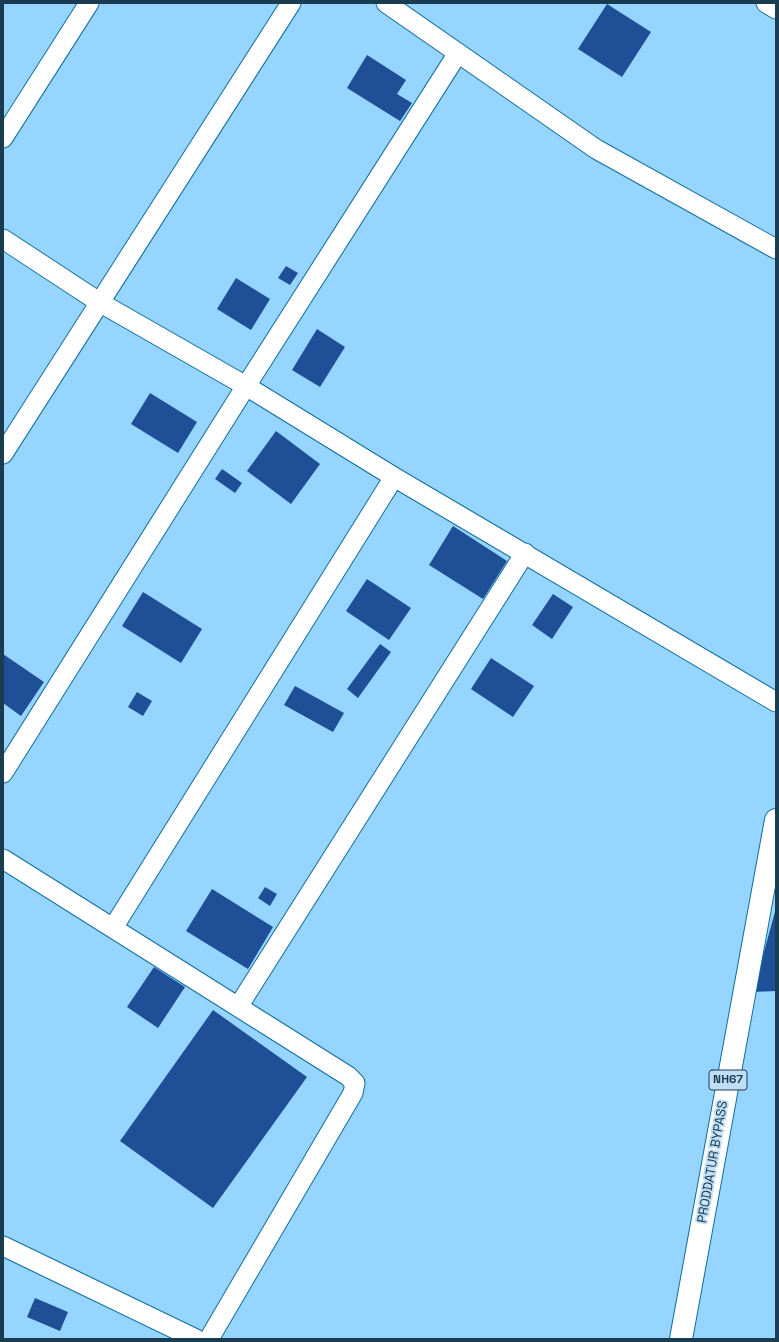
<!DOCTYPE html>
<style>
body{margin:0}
#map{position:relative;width:779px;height:1342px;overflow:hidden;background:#96d5ff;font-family:"Space Grotesk",sans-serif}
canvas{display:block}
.frame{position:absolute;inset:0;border:4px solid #1a3c51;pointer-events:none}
</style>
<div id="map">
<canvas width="779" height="1342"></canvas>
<div class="frame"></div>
</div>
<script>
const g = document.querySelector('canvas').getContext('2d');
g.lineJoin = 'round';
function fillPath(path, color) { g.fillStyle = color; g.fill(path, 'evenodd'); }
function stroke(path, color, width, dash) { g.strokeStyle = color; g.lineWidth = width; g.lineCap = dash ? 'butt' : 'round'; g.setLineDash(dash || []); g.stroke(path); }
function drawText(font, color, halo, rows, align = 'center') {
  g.font = font + ' "Space Grotesk",sans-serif'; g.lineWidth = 4; g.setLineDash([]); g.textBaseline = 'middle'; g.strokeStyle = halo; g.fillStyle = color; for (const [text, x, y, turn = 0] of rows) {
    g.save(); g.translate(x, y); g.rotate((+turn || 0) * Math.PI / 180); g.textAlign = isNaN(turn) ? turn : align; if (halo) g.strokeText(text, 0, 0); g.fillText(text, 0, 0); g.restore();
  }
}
fillPath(new Path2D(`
 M607,4L651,32L622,77L578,49Z
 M367,55L406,80L397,94L412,103L400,121L347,88Z
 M286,266L298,273L290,285L278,278Z
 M236,278L270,299L251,330L217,309Z
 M317,329L345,347L320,387L292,370Z
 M150,393L197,422L178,453L131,424Z
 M276,431L320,464L291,504L247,471Z
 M222,469L242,483L235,493L215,479Z
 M453,526L507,561L483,599L429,565Z
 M367,579L411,608L389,640L346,611Z
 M143,592L202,629L181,663L122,626Z
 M553,594L573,607L552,639L532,625Z
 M380,644L391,652L358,698L347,689Z
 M3,654L44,682L21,716L3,703Z
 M491,658L534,686L513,717L471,689Z
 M295,686L344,713L333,732L284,705Z
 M137,692L152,701L143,716L128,707Z
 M265,887L277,894L270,906L258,898Z
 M212,889L273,927L248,969L186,931Z
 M776,908V991L753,992Z
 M154,967L185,987L158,1028L127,1007Z
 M213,1010L307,1077L213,1208L120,1141Z
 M35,1298L68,1312L60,1331L27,1317Z`), '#1e4f97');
const street = new Path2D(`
 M386,3L596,149L776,249
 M766,3L776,9
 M3,138L89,3
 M3,239L99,302L246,386L394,477L776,702
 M3,454L291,3
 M3,773L246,386L458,53
 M3,859L348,1076L355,1083L353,1093L209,1339
 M113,928L394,477
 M238,1007L525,553
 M3,1246L196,1339`);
const highway = new Path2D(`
 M681,1339L776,820`);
stroke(street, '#106e9d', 21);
stroke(highway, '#106e9d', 24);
stroke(street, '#fff', 19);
stroke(highway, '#fff', 22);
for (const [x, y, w] of [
 [728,1080,38]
]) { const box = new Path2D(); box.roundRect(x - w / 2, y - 10, w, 20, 3); g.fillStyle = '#c0def3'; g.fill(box); stroke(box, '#1a3c51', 1); }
drawText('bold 12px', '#1a3c51', null, [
 ["NH67",728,1080]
]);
drawText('13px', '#1a3c51', '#c0def3', [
 ["PRODDATUR BYPASS",713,1162,-80]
]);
</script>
